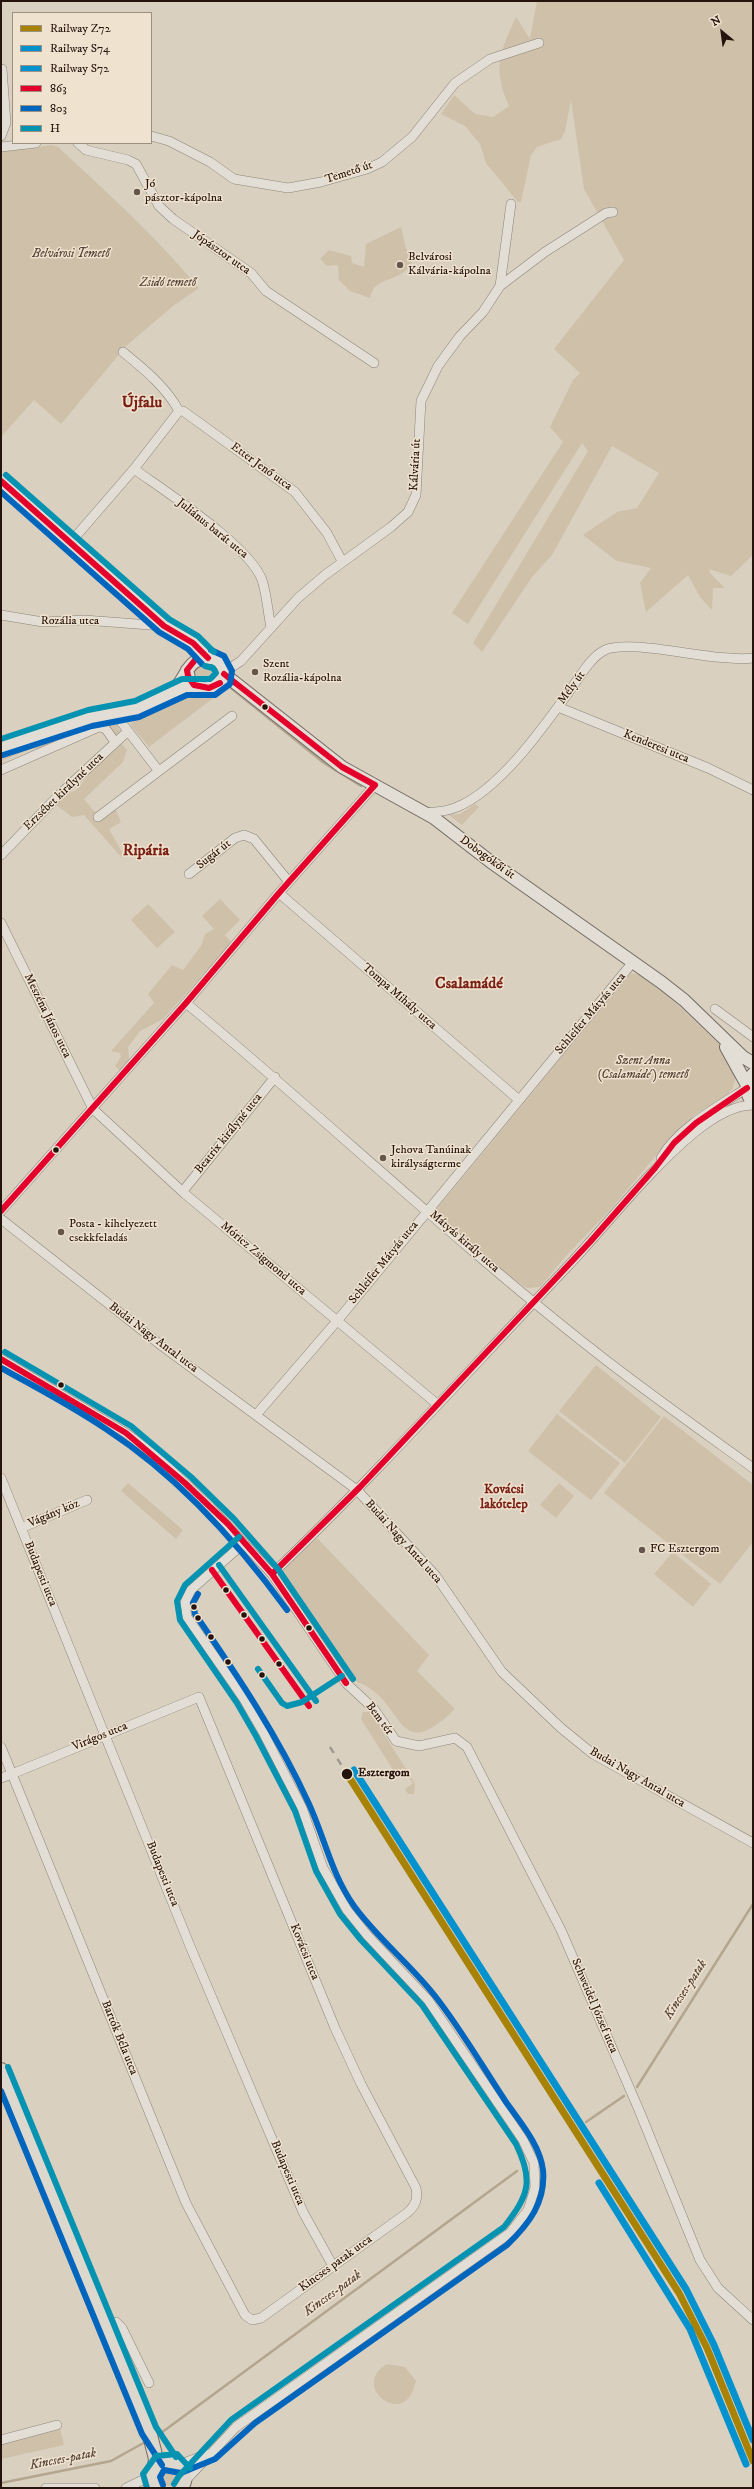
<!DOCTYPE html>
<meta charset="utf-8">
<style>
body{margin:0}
#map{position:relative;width:754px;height:2489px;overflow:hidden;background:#dad0bf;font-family:"IM FELL DW Pica",serif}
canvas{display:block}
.frame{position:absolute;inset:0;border:2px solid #25140d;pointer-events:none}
.legend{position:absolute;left:12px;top:12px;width:140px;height:132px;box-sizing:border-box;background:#efe2ce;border:1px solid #9e9081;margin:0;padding:5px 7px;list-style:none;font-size:12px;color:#25140d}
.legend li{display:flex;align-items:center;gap:8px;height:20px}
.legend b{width:20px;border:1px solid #9e9081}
.north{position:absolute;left:702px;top:12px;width:40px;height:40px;-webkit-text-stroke:3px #efe2ce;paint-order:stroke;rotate:331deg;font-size:11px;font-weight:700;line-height:16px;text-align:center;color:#25140d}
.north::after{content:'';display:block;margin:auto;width:14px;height:18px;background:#25140d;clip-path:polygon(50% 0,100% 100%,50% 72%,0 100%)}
</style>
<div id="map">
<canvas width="754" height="2489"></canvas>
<div class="frame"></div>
<ul class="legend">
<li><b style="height:5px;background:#a78205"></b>Railway Z72</li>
<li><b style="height:5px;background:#0492ce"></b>Railway S74</li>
<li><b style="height:5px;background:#0492ce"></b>Railway S72</li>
<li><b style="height:5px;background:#e4002b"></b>863</li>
<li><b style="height:5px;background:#0065bd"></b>803</li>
<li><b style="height:5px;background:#0693b1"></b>H</li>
</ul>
<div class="north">N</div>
</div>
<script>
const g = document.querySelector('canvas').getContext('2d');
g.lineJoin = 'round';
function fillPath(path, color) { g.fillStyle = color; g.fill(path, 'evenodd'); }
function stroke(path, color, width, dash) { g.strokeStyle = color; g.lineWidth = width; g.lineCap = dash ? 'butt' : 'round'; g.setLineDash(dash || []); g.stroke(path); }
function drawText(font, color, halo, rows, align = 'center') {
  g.font = font + ' "IM FELL DW Pica",serif'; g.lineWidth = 3; g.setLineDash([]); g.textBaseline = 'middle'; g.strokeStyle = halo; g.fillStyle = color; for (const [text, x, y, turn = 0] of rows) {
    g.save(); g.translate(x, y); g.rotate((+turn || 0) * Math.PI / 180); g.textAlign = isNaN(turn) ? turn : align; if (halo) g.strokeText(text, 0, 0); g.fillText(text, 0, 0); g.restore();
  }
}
fillPath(new Path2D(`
 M537,1H753V555L731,576L709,569L710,573L725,588H713L712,610L700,597L688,575L646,612L640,583L651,568L617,561L583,535L617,512L637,508L659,473L612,446L552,555L532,577L482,652L473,643L588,451L582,443L468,624L452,613L563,442L550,427L573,380L580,373L554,349L624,260L584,189L571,100L565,131L561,139L537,147L531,155L521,202H518L486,163L480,144L465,126L441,114L454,95L475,114L493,117L509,106C492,67 500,53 516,17L530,39Z
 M51,145L58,147C107,192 156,237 199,288L173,306L126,346L61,424L34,400L1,437V152Z
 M401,227L406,248L413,261C403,280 382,278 374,288C372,291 371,295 370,298L350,291L339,280L338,265L327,266L320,259L329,250L351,256L352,263L364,267L366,244Z
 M217,663L220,679L197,685L190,669L192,665Z
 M187,689L203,695L221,692L149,747L130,724Z
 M112,718L120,731L116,735L106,727L75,735L35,750L34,748L1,761V751L85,723Z
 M122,744L127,750L123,762L84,799L95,812L115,808L121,822L109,829L122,852V858L84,815L72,817L55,804L66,794L76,790L96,766Z
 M475,804L479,807L462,825L449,815L460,814Z
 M220,899L240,920L225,935L231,942L228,947L163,1019L140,1031L128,1047L129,1061L120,1070L115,1066L121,1057L120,1053L111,1051L154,1003L148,994L172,965L183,970L201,946L205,934L214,929L202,916Z
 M148,904L175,932L157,948L131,920Z
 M631,973L641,975L674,1001L722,1047L736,1075L733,1088L725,1097L696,1114L671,1138L610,1210L565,1257L540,1287L527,1288L506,1274L434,1212Z
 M596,1365L661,1417L625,1463L559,1411Z
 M557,1414L620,1463L591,1500L528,1451Z
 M664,1416L753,1485V1542L720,1584L604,1493Z
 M128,1483L183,1530L176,1539L121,1491Z
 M559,1483L574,1496L556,1518L540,1505Z
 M317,1538L429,1655L417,1671L455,1709C394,1769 405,1697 357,1682L282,1571Z
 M673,1552L711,1584L693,1607L654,1574Z
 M363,1712H370L413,1780L415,1785L414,1794H408L405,1789L413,1783L403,1768L395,1773L361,1719Z
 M387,2364L405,2367L416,2381C414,2386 413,2392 410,2396C394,2420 353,2384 387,2364Z
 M60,2428L64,2445L1,2459V2442Z
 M160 2477a9 9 0 1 1 18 0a9 9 0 1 1-18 0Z`), '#cec0a9');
stroke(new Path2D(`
 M231,688L324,763L361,786
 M637,2087L753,1904
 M586,2122L624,2096
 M161,2433L517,2171
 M1,2483L111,2461L147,2441`), '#b4a58f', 2.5);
const minor = new Path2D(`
 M1,136L6,123L2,69
 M151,136L169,141L210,162L234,179L288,188L321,182L367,169L382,162L412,137L455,83L490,59L539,43
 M78,143L86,150L128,160L136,164L159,206L173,219L251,273L266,291L374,363
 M1,147L36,143
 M500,286L511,204
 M123,352C145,370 166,387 179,411
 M134,469C166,492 250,546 262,580C267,595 268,613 271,628
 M70,543L134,469L179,411H183L295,492L327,533L342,561
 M1,615L43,622L84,620L164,626
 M224,672L241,661L298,598L325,575L391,527L408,512L416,495L421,401L438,366L460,336L483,312L500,286L545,252L606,213L613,212
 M558,707L708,768L753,790
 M115,714L158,770
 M1,770L99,727L105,728L115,742
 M424,813C435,812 446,812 457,807C499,790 542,729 568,693C579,679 589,658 605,650C631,638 716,663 753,658
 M98,817L232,716
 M1,855L60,794L128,731
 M189,874L235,838L244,835L254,839L289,882
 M279,893L519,1100
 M1,923L93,1109L185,1194L437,1404
 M186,1003C323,1117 453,1240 593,1350C645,1391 699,1429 753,1468
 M715,1009L753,1037
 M661,1158C678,1128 719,1106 747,1088
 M183,1191L275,1077
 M1,1211L186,1003L279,893L375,785
 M1,1219L162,1346L357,1490L436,1576L502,1672L561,1728L593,1754L753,1843
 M1,1359L126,1433L161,1460L210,1507L272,1574L346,1683L374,1709L396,1741L419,1746L455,1738L467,1747L561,1930L639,2110L700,2260L718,2288L753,2320
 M256,1415L337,1321L633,962
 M1,1478L190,1946L303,2212L333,2266
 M21,1528L87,1500
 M272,1574C375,1476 470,1369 569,1265C611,1220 648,1171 695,1132C710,1120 733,1105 753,1105
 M1,1747L12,1774L186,2203L245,2315L252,2320L261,2318L407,2213C416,2205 418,2199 416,2188L361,2084L335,2028L199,1697L12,1774L1,1778
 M104,2323L116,2322L122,2328L149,2383
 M1,2440L57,2425
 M179,2465L207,2454
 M185,2481L236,2427L510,2233L528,2210L535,2188L534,2163L523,2140L428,2000L367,1935L347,1910L323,1868L302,1808L263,1732L244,1699L187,1617L185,1602L191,1590L244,1543
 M46,2488H95
 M126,2488L151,2476`);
const tertiary = new Path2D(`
 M1,481L164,626L193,643L208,658`);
const secondary = new Path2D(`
 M224,674L342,767L434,818L491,862L661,982L684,1000L743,1057L753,1063
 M174,690C189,674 186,657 213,658C241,672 210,701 190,682L187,670
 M1,747L90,718L137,709L185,687L194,686
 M726,1047L747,1085
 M753,1074C745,1083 745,1094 753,1103`);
const primary = new Path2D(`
 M1,2070L149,2431L156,2459L155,2466
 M155,2488C152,2484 150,2479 152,2473C159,2448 196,2466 181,2488`);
stroke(minor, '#8b8479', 10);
stroke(tertiary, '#8b8479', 12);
stroke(secondary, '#726a62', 14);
stroke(primary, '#726a62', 16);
stroke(minor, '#e2ded5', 9);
stroke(tertiary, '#e2ded5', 11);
stroke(secondary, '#e2ded5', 12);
stroke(primary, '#ddd8cd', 14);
stroke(new Path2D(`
 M330,1747L347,1774`), '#9f9a92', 2.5, [7, 7]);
stroke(new Path2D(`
 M1,481L164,626L193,643L208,658
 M195,660L187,670L188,676L194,685L209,688L220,683
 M224,674L342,767L375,785
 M1,1211L186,1003L279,893L375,785
 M1,1359L126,1433L185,1483L228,1524L272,1574L346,1683
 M212,1570L309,1706
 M272,1574L360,1487L590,1242L655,1168L674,1143L696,1123L747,1088`), '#e4002b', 6);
stroke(new Path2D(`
 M1,492L159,632L188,649L202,664
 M3,755L92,726L139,717L187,695H215L230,684L232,671L224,656L211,650
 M1,1368C36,1387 72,1406 106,1429C178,1476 236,1540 287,1610
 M1,2091L142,2434L162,2465
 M163,2485L160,2477L164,2470L181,2473L215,2459L255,2423L507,2245C529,2224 546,2202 543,2170C540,2145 520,2122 506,2102C482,2066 461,2029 435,1996C410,1964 378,1939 354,1906C331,1873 325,1839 309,1804C278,1736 237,1675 195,1614L193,1603L198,1594`), '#0065bd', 6);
stroke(new Path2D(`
 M6,475L169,619L198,636L214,652
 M1,739L88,710L135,701L182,679H210L216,673L213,668L205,666
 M5,1352L131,1426L191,1477L234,1519L278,1569L353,1679
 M219,1565L316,1701
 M258,1669L282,1703L287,1706L302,1702L342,1676
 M8,2067L156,2427L176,2457
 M174,2484L179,2476L231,2420L504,2227C529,2195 534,2181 516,2144L422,2005L361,1940L340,1914L316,1871L295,1811L256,1736L237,1703L180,1620L177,1601L185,1585L239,1537
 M147,2488L143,2474L156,2456L177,2454L190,2468`), '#0693b1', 6);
stroke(new Path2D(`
 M347,1774L679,2293L707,2348L753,2461`), '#a78205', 7);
stroke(new Path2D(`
 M599,2183L690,2329L746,2464`), '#0492ce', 7);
stroke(new Path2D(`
 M354,1770L686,2289L714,2345L753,2440`), '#0492ce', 7);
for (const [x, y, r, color] of [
 [137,192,4,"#64564b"],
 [400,265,4,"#64564b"],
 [255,672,4,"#64564b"],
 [265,707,3.5,"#25140d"],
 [56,1150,3.5,"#25140d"],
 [383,1158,4,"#64564b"],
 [61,1232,4,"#64564b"],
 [61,1385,3.5,"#25140d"],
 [642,1550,4,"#64564b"],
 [226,1590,3.5,"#25140d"],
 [194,1607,3.5,"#25140d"],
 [244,1615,3.5,"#25140d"],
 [198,1618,3.5,"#25140d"],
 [309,1628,3.5,"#25140d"],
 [211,1637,3.5,"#25140d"],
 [262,1639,3.5,"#25140d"],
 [228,1662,3.5,"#25140d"],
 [279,1664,3.5,"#25140d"],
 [262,1675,3.5,"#25140d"],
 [347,1774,6,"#25140d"]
]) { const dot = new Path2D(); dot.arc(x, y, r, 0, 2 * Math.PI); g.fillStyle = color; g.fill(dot); stroke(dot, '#efe2ce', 1.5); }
drawText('12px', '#25140d', '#efe2ce', [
 ["Temető út",349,173,-18],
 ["Jópásztor utca",221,253,35],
 ["Kálvária út",416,465,-87],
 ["Etter Jenő utca",261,467,36],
 ["Juliánus barát utca",212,529,39],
 ["Rozália utca",70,622],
 ["Mély út",572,688,-54],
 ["Kenderesi utca",656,747,22],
 ["Erzsébet királyné utca",64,792,-44],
 ["Sugár út",214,855,-38],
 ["Dobogókői út",487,858,36],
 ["Tompa Mihály utca",399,997,41],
 ["Schleifer Mátyás utca",591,1014,-50],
 ["Meszéna János utca",47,1016,64],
 ["Beatrix királyné utca",229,1134,-51],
 ["Mátyás király utca",464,1242,41],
 ["Móricz Zsigmond utca",263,1259,40],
 ["Schleifer Mátyás utca",384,1263,-51],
 ["Budai Nagy Antal utca",153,1338,37],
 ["Vágány köz",54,1514,-23],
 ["Budai Nagy Antal utca",403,1542,48],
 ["Budapesti utca",40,1574,68],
 ["Bem tér",379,1719,53],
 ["Virágos utca",100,1737,-22],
 ["Budai Nagy Antal utca",637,1778,30],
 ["Budapesti utca",162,1874,68],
 ["Kovácsi utca",304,1952,68],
 ["Schweidel József utca",594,2006,67],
 ["Bartók Béla utca",119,2038,68],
 ["Budapesti utca",287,2173,67],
 ["Kincses patak utca",336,2264,-36]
]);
drawText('12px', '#25140d', '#efe2ce', [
 ["Jó",145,185],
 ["pásztor-kápolna",145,199],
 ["Belvárosi",408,258],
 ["Kálvária-kápolna",408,272],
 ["Szent",263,665],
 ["Rozália-kápolna",263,679],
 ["Jehova Tanúinak",391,1151],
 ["királyságterme",391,1165],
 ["Posta - kihelyezett",69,1225],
 ["csekkfeladás",69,1239],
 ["FC Esztergom",650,1550]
], 'left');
drawText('italic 12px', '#554436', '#efe2ce', [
 ["Belvárosi Temető",71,255],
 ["Zsidó temető",168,284],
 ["Szent Anna",643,1062],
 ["(Csalamádé) temető",643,1076]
]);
drawText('bold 12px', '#25140d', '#efe2ce', [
 ["Esztergom",358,1774]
], 'left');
drawText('bold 13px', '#7a1f14', '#efe2ce', [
 ["Kovácsi",504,1490],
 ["lakótelep",504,1505]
]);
drawText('italic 13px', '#584639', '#efe2ce', [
 ["Kincses-patak",686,1990,-57],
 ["Kincses-patak",333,2294,-36],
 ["Kincses-patak",63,2460,-11]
]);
drawText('bold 16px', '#7a1f14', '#efe2ce', [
 ["Újfalu",142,404],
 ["Ripária",146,852],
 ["Csalamádé",469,985]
]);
</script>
